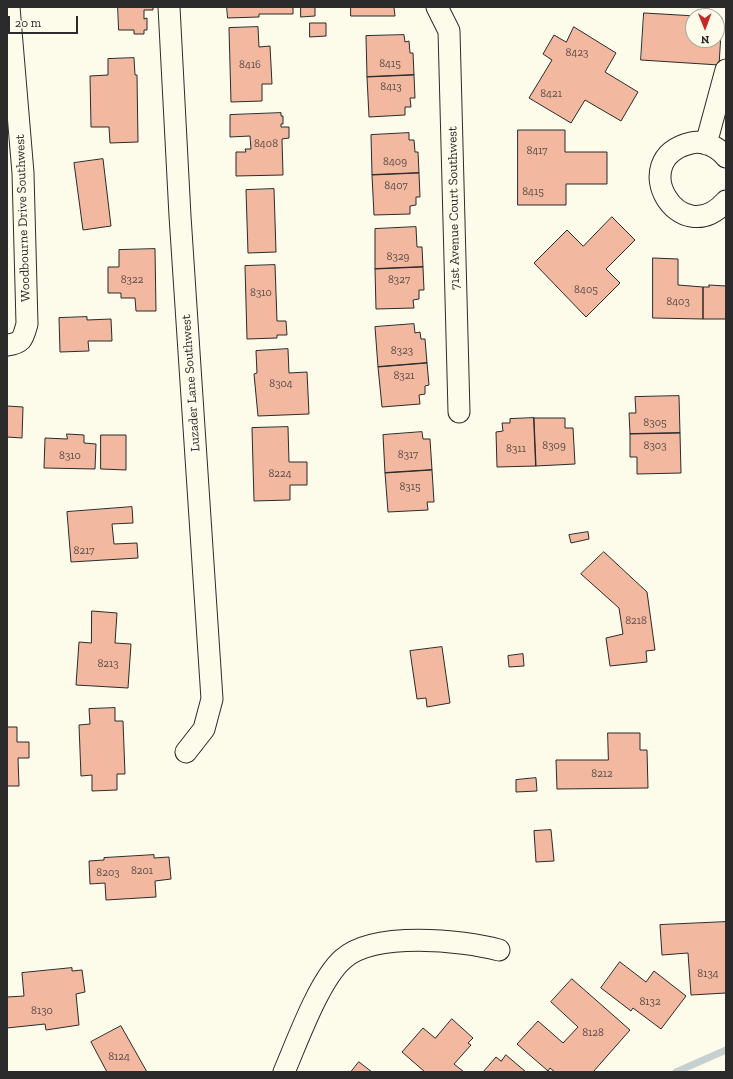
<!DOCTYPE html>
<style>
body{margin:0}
#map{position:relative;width:733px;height:1079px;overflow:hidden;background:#fdfbea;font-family:"Zilla Slab",serif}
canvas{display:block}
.frame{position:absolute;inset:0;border:8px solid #2b2b2b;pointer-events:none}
.north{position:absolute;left:685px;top:8px;width:40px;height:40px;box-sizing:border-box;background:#fdfbea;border:1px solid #a9a89e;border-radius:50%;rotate:179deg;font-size:11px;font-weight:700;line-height:16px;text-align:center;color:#2b2b2b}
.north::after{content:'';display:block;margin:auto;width:14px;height:18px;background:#c62828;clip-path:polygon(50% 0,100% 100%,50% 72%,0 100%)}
.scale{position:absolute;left:8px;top:16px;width:70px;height:18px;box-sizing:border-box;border:2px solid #2b2b2b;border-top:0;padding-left:5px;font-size:12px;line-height:14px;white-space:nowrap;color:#2b2b2b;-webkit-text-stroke:3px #fdfbea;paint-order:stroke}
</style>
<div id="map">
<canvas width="733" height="1079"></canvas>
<div class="frame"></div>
<div class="north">N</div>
<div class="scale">20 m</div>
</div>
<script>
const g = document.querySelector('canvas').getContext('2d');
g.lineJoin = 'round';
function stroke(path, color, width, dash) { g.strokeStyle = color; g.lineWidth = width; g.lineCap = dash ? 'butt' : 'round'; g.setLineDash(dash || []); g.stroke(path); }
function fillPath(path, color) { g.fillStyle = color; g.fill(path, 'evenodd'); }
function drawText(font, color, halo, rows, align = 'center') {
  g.font = font + ' "Zilla Slab",serif'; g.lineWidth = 3; g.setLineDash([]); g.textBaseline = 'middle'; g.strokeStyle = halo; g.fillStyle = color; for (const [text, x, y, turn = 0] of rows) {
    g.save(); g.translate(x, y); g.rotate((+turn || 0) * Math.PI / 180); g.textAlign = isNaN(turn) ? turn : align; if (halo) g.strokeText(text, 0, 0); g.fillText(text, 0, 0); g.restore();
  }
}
stroke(new Path2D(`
 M676,1072L726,1050`), '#c7d0d0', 7);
const building = new Path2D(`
 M118,7H153V10H144V19L147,18V30H144V34H134V30H119Z
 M227,7H293V14H259V17L228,18Z
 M301,7H315V16L301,17Z
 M351,7H394L395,16H351Z
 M644,13L696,16H693V40H717V17L722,18L719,65L641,60Z
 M310,23H326V36L310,37Z
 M258,27L259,47L270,46L272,84H262V101L231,102L229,28Z
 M574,27L616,53L605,72L638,92L621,121L585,100L571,123L529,98L552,60L543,54L554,35L566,42Z
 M404,35L405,42L409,41L410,53H413L414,75L367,77L366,36Z
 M134,58L135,75H137L138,142L110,143L109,127H91L90,76L108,75V59Z
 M414,75L415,98H410L411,107H405V115L369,117L367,77Z
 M281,113V116H283V124H281V127H289V138L282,139L283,175L236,176V152H246L245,149H251L250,136L230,137V115Z
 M518,130H565V152H607V184H566V205H518Z
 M409,133V140H414L415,152H418L419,173L372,175L371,135Z
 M103,159L111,226L83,230L74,163Z
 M419,173L420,197H416V205L410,206V214L374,215L372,175Z
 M274,189L276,252L248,253L246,190Z
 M612,217L635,240L606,269L620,283L586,317L534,263L567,230L583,246Z
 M416,227L417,247H422L423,267L375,269V229Z
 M155,249L156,311H136L135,298H121V293H108V267H119V250Z
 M653,258L678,259V285L703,287V319L653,318Z
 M275,265L277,321H286L287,335H277V338L247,339L245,266Z
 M423,267L424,290H419V299L413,300L414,308L376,309L375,269Z
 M709,285L726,286V319H703V287H709Z
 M87,317V320L111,319L112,341H88L89,351L60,352L59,318Z
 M414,324L415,333L420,332L421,339H425L427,363L378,367L375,327Z
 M288,349L289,373L307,372L309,414L258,416L254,374L257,373L256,351Z
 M427,363L429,385L425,386V394L419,395L420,404L382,407L378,367Z
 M679,396L680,433L630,434L629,413H636L635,397Z
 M7,406L23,407L22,438L7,437Z
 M534,418H565V428H573L575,464L536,466Z
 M534,418L536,466L497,467L496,432L503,431L502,423H510V419Z
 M288,427L289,462H307V485H290V500L254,501L252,428Z
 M422,432L423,439H430L432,470L385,473L383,435Z
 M680,433L681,473L637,474V457H630V434Z
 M67,434L84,435V443L96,444L95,469L44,468L45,438L67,439Z
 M101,435H126V470L101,469Z
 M432,470L434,502H427L428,510L388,512L385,473Z
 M132,507L133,523L112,524L114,544L137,543L138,558L71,562L67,512Z
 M588,532L589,539L571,543L569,535Z
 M604,552L647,592L655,650L646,651L647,662L610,666L606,638L623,634L619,608L581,574Z
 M92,611L117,613L115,643L131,644L128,688L76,685L79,642L91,643Z
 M442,647L450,703L427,707L426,698L417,699L410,651Z
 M523,654L524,666L509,667L508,656Z
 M115,708V721H123L125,774H117V790L92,791V775L81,776L79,725L90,724L89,709Z
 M7,727H17V742H29V758H18L19,786H7Z
 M608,733H640V750H647L648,788L557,789L556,760H608Z
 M536,778L537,791L516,792V780Z
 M551,830L554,861L536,862L534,831Z
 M154,855V858L169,857L171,879L155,881L156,897L106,900L105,883L90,884L89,861L104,860V858Z
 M726,922V993L691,995L688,953L662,955L660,925Z
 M620,962L646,982L654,971L686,996L661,1029L633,1008L631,1011L601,988Z
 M72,968V971L82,970L85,992L76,994L79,1025L46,1030L45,1024L7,1028V997L24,996L22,973Z
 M572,979L630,1030L593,1072H555L550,1068L548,1071L517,1044L538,1021L563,1043L578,1027L551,1002Z
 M452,1019L473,1038L468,1043L471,1045L454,1064L464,1072H425L402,1052L423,1028L435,1038Z
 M121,1026L147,1072H107L91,1042Z
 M506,1055L526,1072H483L496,1057L501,1061Z
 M359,1062L372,1072H351Z`);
fillPath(building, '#f2b8a0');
stroke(building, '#2b2b2b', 1);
const minor = new Path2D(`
 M169,7L180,216L212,699L204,729L186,752
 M437,7L449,31L459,412
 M706,144L726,70
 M726,157C718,147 704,140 691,143C624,159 680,253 726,201
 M7,345C23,343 23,338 27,324L23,173L9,7
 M284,1072C297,1042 319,980 343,959C374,931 462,940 499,950`);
stroke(minor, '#2b2b2b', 23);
stroke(minor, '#fdfbea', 21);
drawText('11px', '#5d4e48', null, [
 ["8423",577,53],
 ["8415",390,64],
 ["8416",250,65],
 ["8413",391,87],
 ["8421",551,94],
 ["8408",266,144],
 ["8417",537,151],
 ["8409",395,162],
 ["8407",396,186],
 ["8415",533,192],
 ["8329",398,257],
 ["8322",132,280],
 ["8327",399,280],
 ["8405",586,290],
 ["8310",261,293],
 ["8403",678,302],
 ["8323",402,351],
 ["8321",404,376],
 ["8304",281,384],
 ["8305",655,423],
 ["8309",554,446],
 ["8303",655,446],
 ["8311",516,449],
 ["8317",408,455],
 ["8310",70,456],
 ["8224",280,474],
 ["8315",410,487],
 ["8217",84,551],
 ["8218",636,621],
 ["8213",108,664],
 ["8212",602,774],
 ["8201",142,871],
 ["8203",108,873],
 ["8134",708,974],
 ["8132",650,1002],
 ["8130",42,1011],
 ["8128",593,1033],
 ["8124",119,1057]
]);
drawText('13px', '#2b2b2b', '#fdfbea', [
 ["71st Avenue Court Southwest",454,208,-91],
 ["Woodbourne Drive Southwest",23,218,-92],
 ["Luzader Lane Southwest",191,383,-94]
]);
</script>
